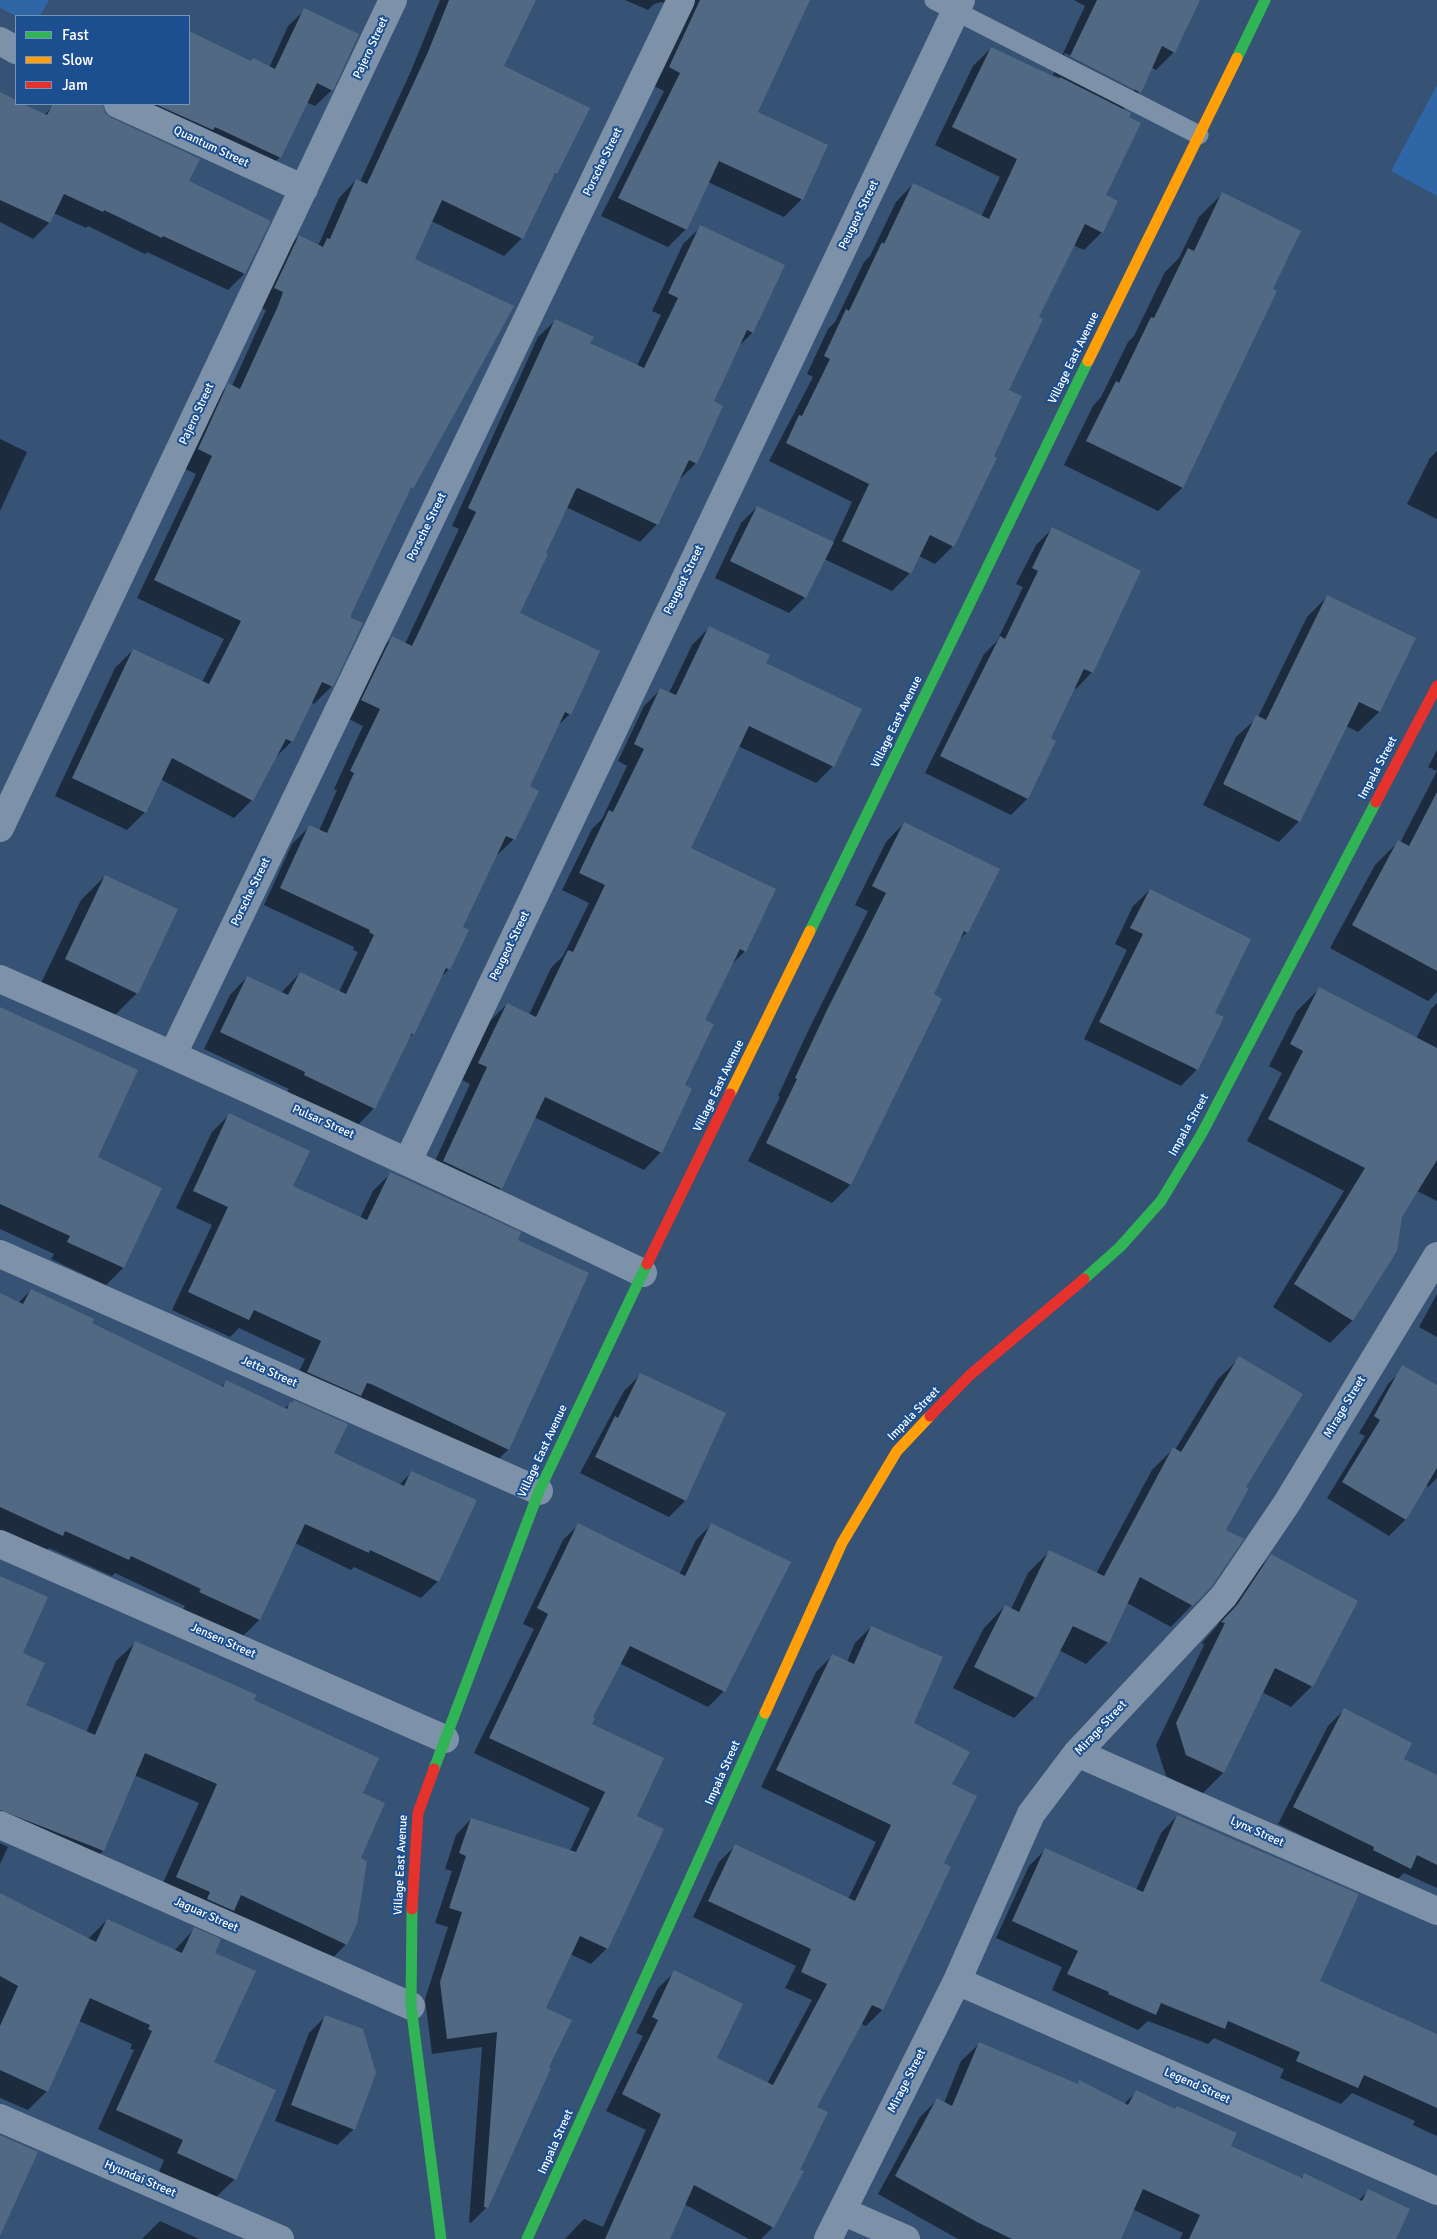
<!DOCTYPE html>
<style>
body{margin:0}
#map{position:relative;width:1437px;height:2239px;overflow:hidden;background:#365274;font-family:Signika,sans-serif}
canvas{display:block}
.legend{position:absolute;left:15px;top:15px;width:175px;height:90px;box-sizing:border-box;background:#1b4f8f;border:1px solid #7695bc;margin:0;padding:6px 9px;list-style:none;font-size:15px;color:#fff}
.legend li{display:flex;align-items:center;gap:10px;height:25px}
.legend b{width:25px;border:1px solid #7695bc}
</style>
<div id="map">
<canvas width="1437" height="2239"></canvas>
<ul class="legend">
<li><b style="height:6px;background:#30b455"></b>Fast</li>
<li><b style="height:6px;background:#ff9f0a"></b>Slow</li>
<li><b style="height:6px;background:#e5322d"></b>Jam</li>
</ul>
</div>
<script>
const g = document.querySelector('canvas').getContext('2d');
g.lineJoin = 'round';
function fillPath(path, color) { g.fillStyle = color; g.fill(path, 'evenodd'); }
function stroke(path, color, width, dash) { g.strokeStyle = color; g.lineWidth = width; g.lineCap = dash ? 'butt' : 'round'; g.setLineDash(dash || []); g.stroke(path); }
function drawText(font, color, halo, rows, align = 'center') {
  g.font = font + ' Signika,sans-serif'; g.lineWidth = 4; g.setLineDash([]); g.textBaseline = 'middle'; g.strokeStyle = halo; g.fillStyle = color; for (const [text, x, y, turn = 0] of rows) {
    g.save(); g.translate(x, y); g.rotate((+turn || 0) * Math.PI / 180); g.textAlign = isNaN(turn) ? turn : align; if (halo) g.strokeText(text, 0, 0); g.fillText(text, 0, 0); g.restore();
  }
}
fillPath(new Path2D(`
 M0,0H49L40,16H16L0,8Z
 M1437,85V196L1391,171Z`), '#2f66a5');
fillPath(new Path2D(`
 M440,0H534L502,66L556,173L551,179L522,238L504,256L431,221L413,259L412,488L408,492L350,615L332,686L314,704L311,702L292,741L274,759L252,800L234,818L160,779L145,812L127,830L55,796L115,668L133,650L202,682L224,639L137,598L196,474L181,467L211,403L229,385L232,386L266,310L257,306L281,254L299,236L318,246L339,198L356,180L360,182L411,71Z
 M625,0H809L756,113L802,199L784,217L708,182L686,229L668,247L601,216L664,91L652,85L670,4L662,2L654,4L648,10Z
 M1074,0H1199L1174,52L1156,70L1151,67L1139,92L1122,110L1104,196L1102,232L1084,250L1073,245L1038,318L1007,390L953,546L935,564L919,556L910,573L892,591L824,559L805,597L789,613L715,578L741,523L757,507L833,543L852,502L769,461L813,377L807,374L828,329L835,322L864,262L870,256L896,202L913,184L981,217L1000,177L935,145L973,66L991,48L1058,80L1060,78L1053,75L1085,6ZM1065,53L1134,88V91L1064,55Z
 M305,10L332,90L315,106L306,102L280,157L264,173L123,104H189V33L251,62L269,68L288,26Z
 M0,94L16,102V104L44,115L51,108L188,182L244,274L228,290L147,252L145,254L88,226L86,228L54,213L49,223L33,239L0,222Z
 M1222,194L1271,290L1276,292L1182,488L1158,511L1064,465L1093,406L1101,397L1128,342L1134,336L1165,272L1179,258L1199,217Z
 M701,227L783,266L752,333L739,346L713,402L696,463L678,481L657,524L640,542L566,507L519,614L570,714L556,727L528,787L514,839L496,856L461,928L467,931L449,969L440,978L413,1034L406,1041L374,1108L357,1126L287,1092L289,1089L204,1049L230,995L247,977L281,993L300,973L339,992L358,952L353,950L354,947L264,905L292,844L310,826L319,831L337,790L334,789L363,726L345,717L375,655L392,638L405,644L459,529L452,526L538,337L556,320L589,343L637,366L661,315L652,311L683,244Z
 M0,439L27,452L0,511Z
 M1437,451V519L1407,504L1430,458Z
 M1052,529L1092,672L1076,689L1074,688L1049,739L1055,742L1027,799L1011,815L925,773L984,654L997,641L1023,587L1016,584L1036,545Z
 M1327,597L1414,639L1379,712L1358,732L1346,726L1299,821L1279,842L1203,805L1236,737L1258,717L1307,617Z
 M709,628L764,663L833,766L816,783L738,746L689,849L745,951L731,965L703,1021L683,1086L691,1090L661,1152L644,1170L534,1117L501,1188L484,1205L427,1179L470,1084L462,1080L490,1021L507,1004L529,1015L551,968L563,956L589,903L562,890L592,829L602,819L627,766L618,761L644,706L661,689L669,693L692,645Z
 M1437,750V992L1428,1001L1330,948L1375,865L1398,842L1400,843L1437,771L1428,767Z
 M904,823L967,932L958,941L932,995L941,999L850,1185L832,1203L748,1161L780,1097L778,1096L809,1029L868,911L855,905L886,842Z
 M105,876L137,993L113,1017L41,983L81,900Z
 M1150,890L1213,1013L1197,1069L1181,1086L1084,1039L1127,950L1115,944L1133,906Z
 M1319,989L1416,1039L1431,1009L1437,1003V1201L1417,1191L1401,1217L1396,1250L1352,1321L1330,1343L1273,1307L1344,1191L1247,1141L1282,1073L1269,1066L1297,1011Z
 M0,1014L96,1158L160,1188L123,1268L106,1285L51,1259L54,1254L0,1229Z
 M229,1115L292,1186L360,1218L373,1191L390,1174L516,1241L587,1274L508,1450L490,1467L291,1389L305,1359L239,1328L230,1337L172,1310L212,1225L176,1208L212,1132Z
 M31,1290L90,1324L221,1387L226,1382L284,1409L290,1404L332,1454L399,1485L412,1472L438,1581L421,1598L354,1567L351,1570L295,1543L259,1620L242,1637L183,1609L185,1606L115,1573L112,1576L49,1548L45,1552L0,1532V1295L18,1303Z
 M1437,1294V1337L1419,1327Z
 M1240,1358L1244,1487L1192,1605L1171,1627L1127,1603L1108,1642L1086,1664L1059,1650L1035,1697L1014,1718L953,1688L984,1628L1005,1606L1011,1609L1028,1573L1050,1551L1096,1574L1152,1470L1173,1449L1175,1450L1218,1379Z
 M1404,1368L1437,1386V1478L1428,1487L1426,1485L1405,1520L1389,1536L1327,1498L1365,1436L1359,1433L1388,1384Z
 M640,1375L685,1501L669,1517L580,1473L624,1391Z
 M578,1525L679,1575L696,1540L711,1525L724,1691L708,1707L619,1663L592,1717L590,1725L635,1816L607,1948L591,1964L570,1954L545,2009L547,2068L487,2207L471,2223L469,2222L482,2047L432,2054L425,1999L448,1927L435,1923L452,1871L445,1869L456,1835L471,1819L570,1851L590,1808L474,1753L534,1629L523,1624L563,1540Z
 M1271,1556L1356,1602L1312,1686L1291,1707L1262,1692L1223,1773L1202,1794L1166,1776L1156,1745L1204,1645L1202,1643L1216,1627L1250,1577Z
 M0,1586L21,1653L25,1705L86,1733L116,1661L136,1642L253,1701L361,1793L359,1858L346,1944L327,1964L157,1896L199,1803L134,1775L103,1851L84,1870L0,1835Z
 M871,1627L913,1723L951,1785L942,1864L882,2010L866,2026L860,2023L815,2107L773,2227L761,2239H749L684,2204L668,2239H565L584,2219L603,2227L646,2130L606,2111L643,2036L636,2033L658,1988L675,1972L715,2058L767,2084L812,2000L785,1988L796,1966L693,1917L719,1862L735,1846L848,1899L876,1842L761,1787L816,1672L832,1656L847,1662L855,1643Z
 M1344,1710L1403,1760L1437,1776V1888L1404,1873L1393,1884L1359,1863L1278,1824L1328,1726Z
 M1177,1816L1318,1982L1437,2035V2136L1413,2125L1415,2121L1352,2093L1341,2104L1280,2078L1284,2069L1214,2038L1208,2044L1148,2021L1138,2030L1052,1990L1062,1967L996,1938L1029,1866L1045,1850L1136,1890L1161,1833Z
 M0,1843L8,1847L0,1864Z
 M0,1895L88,1939L107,1920L174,1951L194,1929L213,1953L212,2063L235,2179L215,2198L159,2172L164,2160L98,2129L134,2050L130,2049L132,2044L79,2021L47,2091L28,2110L0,2098Z
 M326,2016L354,2129L337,2145L275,2121L309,2033Z
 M979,2044L1077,2085L1080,2082L1124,2104L1137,2091L1229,2147L1300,2178L1304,2175L1358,2201L1368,2191L1394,2239H1180L1183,2233L1132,2209L1119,2239H958L878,2194L920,2117L937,2100L944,2103L961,2061Z
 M160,2221L199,2239H142Z`), '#0007');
fillPath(new Path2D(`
 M449,0H536L504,66L590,108L557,174L555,173L523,239L442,200L415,259L514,306L413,489L411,488L380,553L351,615V618L363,623L333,687L322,682L293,742L286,739L253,801L172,758L146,813L72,778L133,649L209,684L241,621L154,580L212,456L198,449L228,383L240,389L278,306L283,292L274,288L299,235L323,247L327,238L330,239L356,179L367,184L428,52Z
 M700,0H810L758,112L828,145L803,200L719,161L687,230L618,198L680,73L669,67Z
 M1097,0H1200L1175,53L1162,46L1141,93L1070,56Z
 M304,8L359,34L333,91L317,83L281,158L215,127L213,130L155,104H189V31L251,61L253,58L275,69Z
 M991,47L1059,79L1060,77L1131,113L1129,117L1141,123L1106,195L1118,201L1103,233L1085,224L1039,317L1043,319L1009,390L1022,396L994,456L997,458L954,547L930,535L911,574L842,541L869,484L786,443L799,415L802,416L830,359L824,356L846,309L849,311L882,242L884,244L913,183L989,219L1017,159L952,127Z
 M0,92L16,100V104H23L47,115L53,104H103L105,113L112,118L200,159L189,181L271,221L245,274L163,236L162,238L104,210L103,212L64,194L50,223L0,200Z
 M1222,192L1301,231L1273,289L1277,291L1183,488L1086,441L1116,381L1119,383L1151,317L1154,318L1188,248L1194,251Z
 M700,225L785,265L753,333L747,330L714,401L723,406L697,464L689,460L658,525L578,488L576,489L546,553L548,554L520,613L600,651L571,715L565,712L530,786L539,791L515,840L506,836L463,927L469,930L450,970L446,968L414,1035L412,1033L375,1109L304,1075L305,1072L220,1032L247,976L288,995L300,972L346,994L374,935L369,932L370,930L280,888L309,825L327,833L354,773L350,771L380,709L361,700L392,636L412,646L476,512L468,508L555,319L594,337L590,343L644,368L678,298L668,293Z
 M757,506L834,542L806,598L730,561Z
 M1052,527L1141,571L1093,673L1084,669L1051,738L1056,741L1028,799L940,756L1000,636L1005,639L1038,571L1032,568Z
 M1327,595L1416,638L1380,712L1359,702L1300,822L1223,784L1256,715L1266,720Z
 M709,626L770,655L766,663L862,709L834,767L749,726L691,848L776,889L746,952L740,949L705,1020L714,1024L685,1085L692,1089L662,1153L545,1097L502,1189L443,1161L487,1067L478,1063L507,1003L536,1017L568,950L573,952L605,885L579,873L609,810L613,812L644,749L634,744L660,688L676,695Z
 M1437,792V971L1352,925L1398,840L1409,846Z
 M904,822L1000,869L968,933L964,931L934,994L942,999L851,1185L766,1143L797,1079L795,1078L827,1010L886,893L872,886Z
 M105,875L178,909L138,994L65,959Z
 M1150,889L1251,939L1215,1013L1224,1017L1198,1070L1099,1022L1143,934L1130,928Z
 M1319,987L1437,1048V1160L1402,1217L1397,1251L1353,1321L1294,1284L1365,1168L1268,1119L1303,1051L1290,1044Z
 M0,1007L138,1070L98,1157L162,1188L124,1268L67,1242L70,1236L0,1204Z
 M229,1113L310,1151L293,1186L367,1220L390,1172L521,1232L518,1240L589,1273L509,1450L371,1384L367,1383L361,1396L307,1372L321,1341L254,1310L249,1320L188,1292L228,1207L193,1191Z
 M31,1289L94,1319L92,1323L223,1387L226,1380L287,1409L290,1402L292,1403L294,1400L348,1424L334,1453L404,1486L411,1471L477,1500L439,1582L370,1550L369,1553L305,1524L260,1620L199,1592L201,1589L131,1556L129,1560L65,1531L63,1536L0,1507V1293L23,1304Z
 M1239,1356L1303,1394L1246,1487L1249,1488L1226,1530L1244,1539L1212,1586L1193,1606L1140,1577L1109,1643L1073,1626L1036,1698L974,1667L1005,1605L1019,1612L1049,1550L1104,1576L1173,1447L1181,1452Z
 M1402,1365L1437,1385V1468L1406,1520L1342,1482L1380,1420L1374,1416Z
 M640,1373L726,1413L686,1501L595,1457L615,1416L618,1418Z
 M578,1523L685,1576L711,1523L791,1562L725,1692L630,1646L593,1717L595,1718L592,1724L664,1758L637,1816L664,1829L608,1949L580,1936L546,2008L572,2020L549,2067L551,2068L488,2208L484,2207L497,2032L447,2039L440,1982L462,1912L449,1908L466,1856L459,1853L471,1818L576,1852L605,1792L489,1738L548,1614L537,1608Z
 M1271,1554L1358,1601L1313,1687L1275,1668L1224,1773L1186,1755L1176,1723L1225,1623L1221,1622L1237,1605Z
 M0,1576L48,1597L23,1653L45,1663L26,1705L95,1735L135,1641L257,1695L254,1700L379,1758L363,1793L385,1803L361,1858L367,1861L357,1924L347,1945L241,1895L234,1911L207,1899L210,1892L176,1877L217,1784L145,1753L104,1851L0,1810Z
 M871,1626L943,1657L914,1723L970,1752L952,1784L977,1796L944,1863L951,1867L883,2010L872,2005L817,2107L828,2112L800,2170L804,2171L774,2228L694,2185L670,2239H605L661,2114L622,2094L658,2020L652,2017L674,1970L743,2004L717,2058L773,2085L827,1984L801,1972L811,1949L708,1901L735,1844L855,1901L891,1825L776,1770L832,1654L854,1664Z
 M1344,1708L1412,1743L1404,1759L1437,1775V1865L1417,1855L1411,1869L1373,1850L1374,1847L1293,1807Z
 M1177,1815L1359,1894L1320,1981L1437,2034V2108L1364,2075L1358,2088L1296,2061L1300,2052L1228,2021L1225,2029L1161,2003L1156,2015L1108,1994L1109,1992L1067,1974L1078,1951L1012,1921L1045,1848L1143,1892Z
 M0,1893L96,1942L107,1919L182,1953L194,1927L221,1939L215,1953L256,1971L214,2062L276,2090L236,2180L177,2153L183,2140L116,2110L152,2031L148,2029L150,2025L90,1998L48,2092L0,2070V2026L18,1986L0,1976Z
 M325,2015L363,2029L376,2073L355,2130L291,2105Z
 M979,2042L1078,2084L1079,2080L1128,2105L1136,2090L1175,2109L1177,2106L1237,2133L1231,2146L1302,2178L1304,2173L1362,2201L1368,2189L1410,2209L1396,2239H1189L1200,2215L1143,2189L1121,2239H1012L977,2222L895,2176L937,2098L952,2106Z
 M0,2135L38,2152L0,2236Z`), '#526984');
stroke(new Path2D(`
 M934,0L1199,135`), '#7d92a8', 19);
stroke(new Path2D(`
 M0,41L16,50
 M118,104L304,189
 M0,828L393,0
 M0,979C216,1073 430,1171 643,1273
 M173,1054L681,0
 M408,1161L961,0
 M0,1254L539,1491
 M0,1544L445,1739
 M1077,1753L1437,1911
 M0,1825L411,2006
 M957,1981L1437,2191
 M0,2118L280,2239
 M842,2211L906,2239
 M828,2239L957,1981L1031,1814L1077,1753L1224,1596L1287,1503L1437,1256`), '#7d92a8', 28);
stroke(new Path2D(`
 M1237,58L1265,0
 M810,931L1088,361
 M1084,1279L1120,1247L1161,1201L1201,1135L1376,802
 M434,1769L539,1491L647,1264
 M412,1909L411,2006L441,2239
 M527,2239L765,1713`), '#30b455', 11);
stroke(new Path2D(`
 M1088,361L1237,58
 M730,1094L810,931
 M765,1713L842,1543L897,1451L930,1416`), '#ff9f0a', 11);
stroke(new Path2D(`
 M1376,802L1437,686
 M647,1264L730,1094
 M930,1416L970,1375L1084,1279
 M412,1909L418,1813L434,1769`), '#e5322d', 11);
drawText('12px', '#fff', '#1b4f8f', [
 ["Pajero Street",371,48,-65],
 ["Quantum Street",211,147,25],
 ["Porsche Street",603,162,-64],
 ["Peugeot Street",859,215,-64],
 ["Village East Avenue",1074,358,-64],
 ["Pajero Street",197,414,-65],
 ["Porsche Street",427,527,-64],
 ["Peugeot Street",684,580,-64],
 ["Village East Avenue",897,722,-64],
 ["Impala Street",1378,768,-62],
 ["Porsche Street",251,892,-64],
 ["Peugeot Street",510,946,-64],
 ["Village East Avenue",719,1086,-64],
 ["Pulsar Street",323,1122,24],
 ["Impala Street",1189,1125,-61],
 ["Jetta Street",269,1372,24],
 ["Mirage Street",1345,1407,-59],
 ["Impala Street",914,1414,-46],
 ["Village East Avenue",543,1451,-65],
 ["Jensen Street",223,1641,24],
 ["Mirage Street",1101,1728,-47],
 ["Impala Street",723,1773,-66],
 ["Lynx Street",1257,1832,24],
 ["Village East Avenue",401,1865,-87],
 ["Jaguar Street",206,1915,24],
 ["Mirage Street",907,2081,-63],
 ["Legend Street",1197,2086,24],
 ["Impala Street",556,2142,-66],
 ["Hyundai Street",140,2179,23]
]);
</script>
